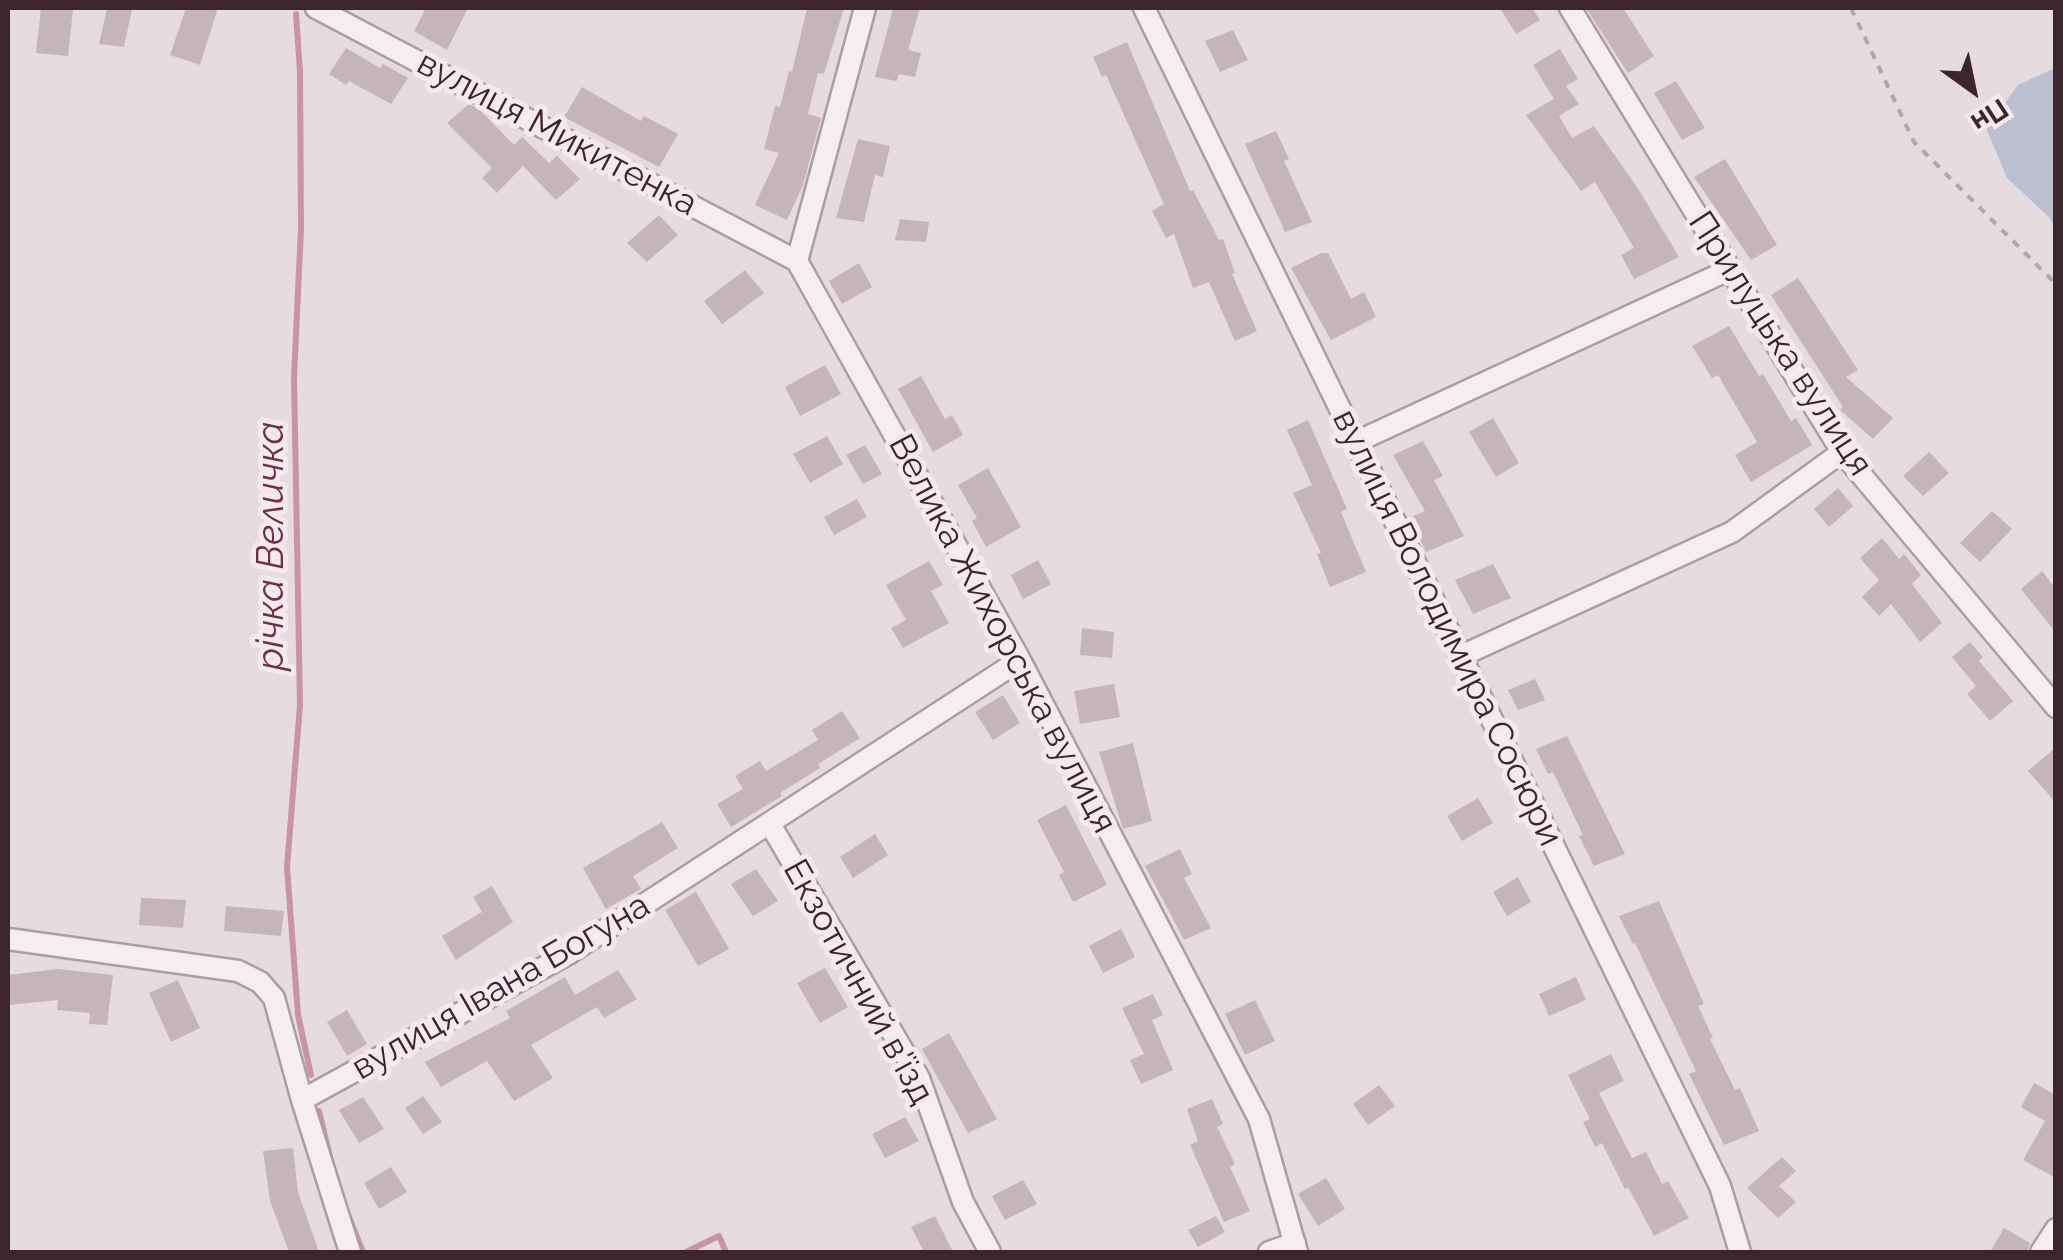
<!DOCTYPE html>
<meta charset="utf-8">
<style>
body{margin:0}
#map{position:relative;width:2063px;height:1260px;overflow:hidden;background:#e6dbde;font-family:Raleway,sans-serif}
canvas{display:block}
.frame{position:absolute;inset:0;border:10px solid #3c252b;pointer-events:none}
.north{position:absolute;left:1923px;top:40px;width:100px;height:100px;-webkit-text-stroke:8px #f4eaed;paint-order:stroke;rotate:147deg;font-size:28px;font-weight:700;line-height:40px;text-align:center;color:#3c252b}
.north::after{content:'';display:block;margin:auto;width:35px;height:45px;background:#3c252b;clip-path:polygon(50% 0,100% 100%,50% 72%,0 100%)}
</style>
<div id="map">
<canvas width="2063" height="1260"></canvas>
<div class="frame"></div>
<div class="north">Пн</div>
</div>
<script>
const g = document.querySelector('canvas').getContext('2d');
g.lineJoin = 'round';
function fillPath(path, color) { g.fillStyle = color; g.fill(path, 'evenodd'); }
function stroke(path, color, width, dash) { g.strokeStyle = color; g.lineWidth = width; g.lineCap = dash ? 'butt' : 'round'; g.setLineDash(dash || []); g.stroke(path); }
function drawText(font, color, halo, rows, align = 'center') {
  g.font = font + ' Raleway,sans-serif'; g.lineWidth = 10; g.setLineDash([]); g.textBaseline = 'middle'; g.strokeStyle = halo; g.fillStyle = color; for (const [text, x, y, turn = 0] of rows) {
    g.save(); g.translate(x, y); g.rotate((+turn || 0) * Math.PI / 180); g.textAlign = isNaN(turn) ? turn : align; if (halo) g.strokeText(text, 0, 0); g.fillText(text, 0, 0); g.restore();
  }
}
fillPath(new Path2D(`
 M2055,68V228L2049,217L2007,178L1986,128L2018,85Z`), '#bcbfd0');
stroke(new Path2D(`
 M296,14L300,72L301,228L294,377L300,705L287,867L298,1015L311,1075
 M319,1111L330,1157
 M347,1212L363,1252
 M686,1252L719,1236L726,1252`), '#c795a7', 6);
fillPath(new Path2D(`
 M41,8L73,10L68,56L36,53Z
 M107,8L132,9L124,47L99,44Z
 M186,8H218L200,65L170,55Z
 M426,8H468L447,50L414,31Z
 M807,8H844L824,74L818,73L808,114L821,118L803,185L787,220L755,205L779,153L764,149L775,106L780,107L789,71L792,72Z
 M893,8H920L908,50L921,53L915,77L899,74L897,81L875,77Z
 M1500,8H1532L1540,20L1516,34Z
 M1586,8H1623L1654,56L1628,73Z
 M1233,30L1248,60L1220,72L1205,41Z
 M1127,42L1190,191L1193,190L1219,240L1223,239L1235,273L1232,274L1257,331L1235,341L1209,282L1193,288L1174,234L1166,238L1152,211L1164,204L1106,75L1102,77L1093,57Z
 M346,48L380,68L383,64L408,78L391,104L349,81L346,85L329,74Z
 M1560,49L1578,79L1566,86L1579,104L1559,116L1572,138L1594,126L1637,187L1679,257L1634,279L1621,255L1634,248L1595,182L1581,191L1526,115L1554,99L1533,65Z
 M1676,81L1705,128L1682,140L1654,93Z
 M582,87L641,121L644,116L678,134L659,167L564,117Z
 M469,104L479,109L514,145L522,137L549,163L557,156L580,179L556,200L523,166L497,193L482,178L492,168L447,123Z
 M1276,131L1289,159L1284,161L1312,222L1285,232L1245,144Z
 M858,139L890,146L883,177L875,175L864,222L836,218Z
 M1725,159L1777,245L1751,260L1694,177Z
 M659,215L678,235L647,262L627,243Z
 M900,219L929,222L926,242L895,240Z
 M1321,253H1328L1351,299L1364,292L1376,317L1331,340L1291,268Z
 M859,263L872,287L842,304L829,281Z
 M745,270L764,293L722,324L704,301Z
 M1798,278L1858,370L1846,377L1893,418L1873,439L1840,410L1843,407L1771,295Z
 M1729,326L1759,376L1763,374L1791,421L1796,418L1812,445L1751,482L1735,455L1757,442L1718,375L1712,378L1692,346Z
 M825,365L841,394L800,416L785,387Z
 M921,376L945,419L952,415L963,435L933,452L898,389Z
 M1493,418L1519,463L1496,477L1469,432Z
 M1308,420L1347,509L1341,512L1366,572L1330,587L1317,554L1321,553L1293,493L1312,485L1287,430Z
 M827,436L843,464L810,483L793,454Z
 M1423,441L1443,476L1434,480L1464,536L1426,552L1409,518L1425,511L1393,455Z
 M865,445L882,474L863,484L846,455Z
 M1929,452L1949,473L1923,496L1903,476Z
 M988,468L1021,527L986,547L972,521L977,518L958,485Z
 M1838,488L1853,506L1829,527L1814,509Z
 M857,499L867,517L834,535L824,517Z
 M1992,511L2012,529L1980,562L1960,543Z
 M1882,538L1899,559L1904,554L1921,575L1912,584L1942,623L1920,642L1891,604L1879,616L1862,597L1879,580L1860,558Z
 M1038,560L1051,584L1023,599L1011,575Z
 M929,561L943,585L931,591L949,623L903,648L891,628L906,620L886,585Z
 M1493,564L1511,598L1473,614L1455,580Z
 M2042,571L2056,589V633L2021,589Z
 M1082,628L1114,632L1112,658L1080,655Z
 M1970,642L1983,657L1979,661L2013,701L1990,721L1967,694L1976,686L1952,657Z
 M1535,679L1545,700L1518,710L1508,690Z
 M1114,684L1120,717L1080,724L1074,691Z
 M1003,695L1020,723L993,740L975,712Z
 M842,711L860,738L818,764L820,768L780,793L782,796L731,827L717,804L743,789L735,776L760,761L766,771L818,740L812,730Z
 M1567,736L1625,854L1594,866L1579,836L1583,835L1553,772L1548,774L1536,749Z
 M1133,743L1152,821L1123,829L1099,752Z
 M2056,747V803L2028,771Z
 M1478,798L1493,823L1462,841L1447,816Z
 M1066,805L1107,885L1073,902L1059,875L1064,872L1037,820Z
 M662,822L678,848L633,876L641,889L606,909L583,868Z
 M875,834L888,855L853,878L840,857Z
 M1180,849L1192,874L1184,878L1211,928L1184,940L1145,866Z
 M756,869L778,901L753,916L731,884Z
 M1518,877L1531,902L1507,916L1493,892Z
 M492,886L513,922L456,960L442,936L482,912L473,897Z
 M696,892L729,949L698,966L665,910Z
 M141,898L186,900L183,928L139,925Z
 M1659,901L1704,1004L1698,1006L1713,1038L1710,1039L1735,1090L1740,1088L1759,1131L1724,1145L1689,1074L1696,1071L1635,943L1633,944L1619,916Z
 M226,906L284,911L281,936L224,931Z
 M1121,929L1135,957L1103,973L1089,946Z
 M825,968L848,1007L820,1023L797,983Z
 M58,969L113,975L107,1025L89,1024L90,1013L57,1010L58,1000L8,1005V975Z
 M618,970L637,999L604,1018L597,1007L531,1045L553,1078L514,1101L487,1061L441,1087L425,1062L510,1018L506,1011L565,977L575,995Z
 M1576,977L1586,1000L1549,1016L1539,994Z
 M178,980L200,1028L171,1042L149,993Z
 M1153,994L1163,1015L1152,1020L1173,1070L1141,1084L1130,1060L1144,1054L1122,1008Z
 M1255,1000L1275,1041L1245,1055L1225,1014Z
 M347,1010L367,1044L347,1056L327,1022Z
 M949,1033L997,1119L968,1133L922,1049Z
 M1611,1054L1624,1081L1599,1093L1632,1158L1646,1152L1662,1184L1668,1181L1689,1218L1654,1236L1628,1187L1625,1189L1602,1143L1595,1147L1583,1122L1590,1119L1568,1075Z
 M2034,1083L2056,1095V1178L2023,1160L2045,1121L2021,1107Z
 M1379,1085L1395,1106L1368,1125L1353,1104Z
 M423,1096L442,1122L423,1134L405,1108Z
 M363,1097L384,1129L359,1143L339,1110Z
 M1212,1099L1223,1124L1217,1127L1235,1164L1230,1167L1250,1211L1224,1222L1190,1145L1198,1141L1187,1109Z
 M905,1117L919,1141L885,1158L872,1134Z
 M293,1148L298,1192L319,1252H289L270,1201L263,1151Z
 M1782,1157L1796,1171L1779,1186L1796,1202L1778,1218L1747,1188Z
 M391,1167L407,1192L379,1209L364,1183Z
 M1326,1178L1345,1209L1318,1226L1298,1194Z
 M1023,1180L1037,1204L1005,1220L992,1196Z
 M935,1216L953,1252H924L911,1227Z
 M1216,1216L1225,1232L1198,1247L1188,1230Z
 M2004,1228L2030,1243L2027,1252H1990Z`), '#c5b5ba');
const street = new Path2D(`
 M316,8L797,261
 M865,8L797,261L1020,660L1259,1119L1297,1252
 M1144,8L1720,1186L1740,1252
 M1570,8L1842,452L2056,707
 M1356,442L1731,269
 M1461,656L1732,532L1842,452
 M770,824L919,1078L963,1202L990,1252
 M8,939L238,971L260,982L274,998L302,1100L350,1252
 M302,1100L568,954L1020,660
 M1269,1252L1295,1243
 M2041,1252L2056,1229`);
stroke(street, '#ac9da1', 25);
stroke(new Path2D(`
 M1851,8L1914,142L2056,284`), '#b2a6a8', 4, [8, 8]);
stroke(street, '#f4eeef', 20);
drawText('35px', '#3c252b', '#f4eaed', [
 ["вулиця Микитенка",557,134,28],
 ["Прилуцька вулиця",1780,344,57],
 ["вулиця Володимира Сосюри",1447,628,64],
 ["Велика Жихорська вулиця",1002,634,62],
 ["Екзотичний в'їзд",858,982,61],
 ["вулиця Івана Богуна",501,987,-30]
]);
drawText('italic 38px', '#6f3044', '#f4eaed', [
 ["річка Величка",272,546,-90]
]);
</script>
